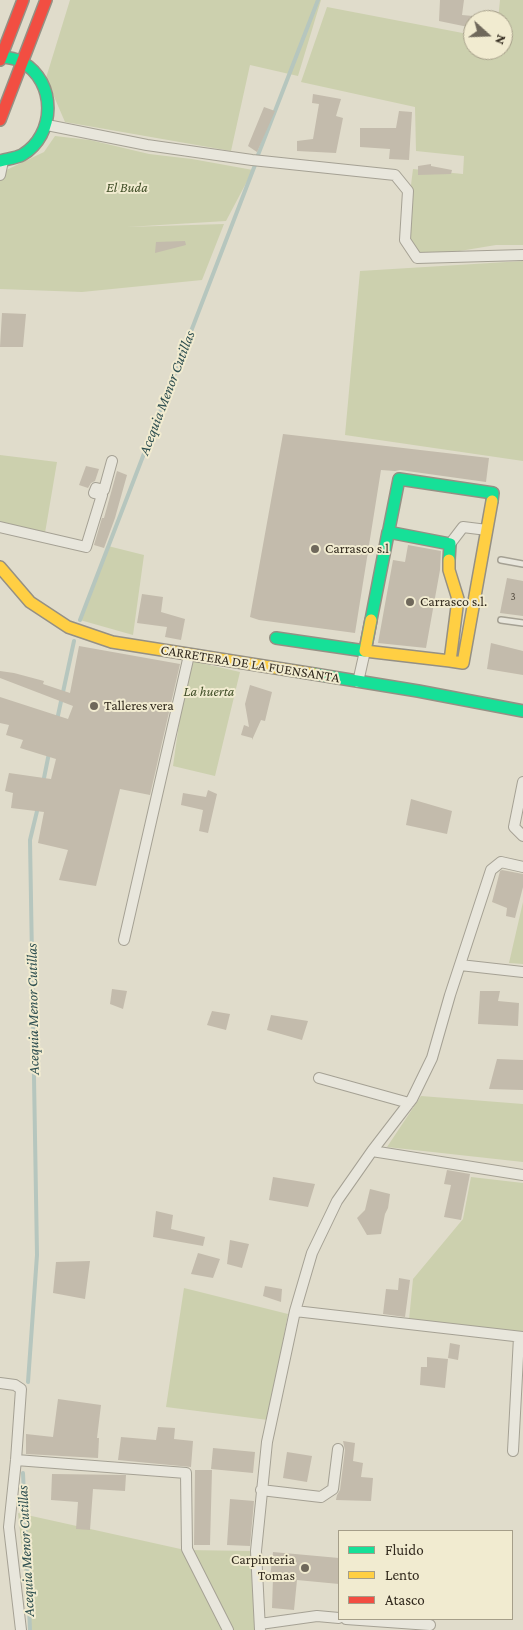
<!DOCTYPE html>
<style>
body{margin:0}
#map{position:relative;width:523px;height:1630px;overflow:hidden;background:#e0dccb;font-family:"Crimson Pro",serif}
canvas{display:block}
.legend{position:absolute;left:338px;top:1530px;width:175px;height:90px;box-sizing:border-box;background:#f1ebd0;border:1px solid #a59e89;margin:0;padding:6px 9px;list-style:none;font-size:15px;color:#322a1e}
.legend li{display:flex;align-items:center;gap:10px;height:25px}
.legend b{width:25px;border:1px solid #a59e89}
.north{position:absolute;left:463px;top:10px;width:50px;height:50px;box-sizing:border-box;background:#f1ebd0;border:1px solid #a59e89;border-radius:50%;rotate:110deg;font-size:14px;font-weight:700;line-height:20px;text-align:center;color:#322a1e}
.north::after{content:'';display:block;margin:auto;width:18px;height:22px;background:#6f685b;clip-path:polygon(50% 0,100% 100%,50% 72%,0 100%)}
</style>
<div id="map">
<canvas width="523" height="1630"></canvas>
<ul class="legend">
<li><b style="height:6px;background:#16e098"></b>Fluido</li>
<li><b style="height:6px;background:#ffcf43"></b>Lento</li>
<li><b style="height:6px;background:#f24e42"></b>Atasco</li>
</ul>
<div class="north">N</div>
</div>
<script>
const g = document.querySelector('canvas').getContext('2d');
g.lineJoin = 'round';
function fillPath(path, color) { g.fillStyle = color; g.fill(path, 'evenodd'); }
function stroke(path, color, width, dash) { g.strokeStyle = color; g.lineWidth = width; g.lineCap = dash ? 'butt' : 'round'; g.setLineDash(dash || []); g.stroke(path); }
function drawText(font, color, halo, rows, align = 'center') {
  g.font = font + ' "Crimson Pro",serif'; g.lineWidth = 4; g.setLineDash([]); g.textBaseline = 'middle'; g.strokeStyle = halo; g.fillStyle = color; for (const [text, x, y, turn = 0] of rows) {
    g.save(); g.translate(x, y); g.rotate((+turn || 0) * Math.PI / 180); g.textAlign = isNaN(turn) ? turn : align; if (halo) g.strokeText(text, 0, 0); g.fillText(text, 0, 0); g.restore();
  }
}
fillPath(new Path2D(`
 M70,0H321L298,76L250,65L231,151L65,122L46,78Z
 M500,0H523V245H496L417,258L405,233L413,169L463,174L464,156L416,151L415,107L301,82L327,7L473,35V50H503V20H498Z
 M55,136L90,140L149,154L192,159L253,170L226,221L127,227L224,224L202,280L82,292L0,289V173L44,152Z
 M523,261V461L345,435L360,271Z
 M0,455L57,462L45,533L0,526Z
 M108,546L144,555L133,635L80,620Z
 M188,660L240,672L215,776L173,766Z
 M523,902V964L509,963Z
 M421,1096L523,1104V1162L387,1147Z
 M471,1177L523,1183V1333L409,1320L413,1279L463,1219Z
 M184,1288L288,1314L268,1420L166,1407Z
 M18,1513L185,1550L252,1551L255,1630H31Z`), '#ccd0ae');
stroke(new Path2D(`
 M258,155L318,0
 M80,620L255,165
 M57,720L74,641
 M43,783L49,753
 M28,1382L37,1255L30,840L38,807
 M23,1473L30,1630`), '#b6c6be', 4);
fillPath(new Path2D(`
 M440,0H464L462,15L473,16V28L439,21Z
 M313,94L341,99L336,116L343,118L336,153L297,151V141L313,139L319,104L312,103Z
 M264,107L275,111L257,152L248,146Z
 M399,111L412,112L409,160L389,159L390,149L360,147V128H396Z
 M431,164V166L452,170L451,174L418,175V166Z
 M185,241L186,245L155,253L156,242Z
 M2,313L26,314L23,347H0Z
 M283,434L489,458L486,482L400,470L395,471L381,470L355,633L259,620L250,617Z
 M86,466L99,469L95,481L91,483L88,488L79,485Z
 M117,471L127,475L115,518L104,548L94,545L102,518H104Z
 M408,545L441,551L440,570L426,648L378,643L393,560L405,562Z
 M507,578L523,581V616L500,613Z
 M142,594L163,597L161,612L185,619L181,640L165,637L167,627L137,623Z
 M491,643L523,651V675L487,669Z
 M79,646L180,664L150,795L120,789L96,886L59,880L68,850L38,843L44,812L11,808L13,793L5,791L9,773L51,779L56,759L20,748L23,740L6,735L9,725L0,723V697L68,719L73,706L0,678V671L14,673L44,681L43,684L70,693Z
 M250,685L272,692L265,721L261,720L252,740V738L241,735L244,725L249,727L245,704Z
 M208,790L217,794L208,833L199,831L203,810L181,805L183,793L206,797Z
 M411,799L452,811L447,834L406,825Z
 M502,870L523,874V887L515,918L506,916L507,908L492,902L500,871Z
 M112,989L127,991L123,1009L110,1004Z
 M480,991H500L498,1001L519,1003L518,1026L478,1024Z
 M212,1011L230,1014L226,1030L207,1025Z
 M271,1015L308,1021L302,1040L267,1030Z
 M497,1059L523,1060V1090L489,1089Z
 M447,1170L470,1174L461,1220L444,1217L451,1185L444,1184Z
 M273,1177L315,1184L308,1207L269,1200Z
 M370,1189L390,1194L388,1208L385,1214L381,1234L367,1235L357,1218L365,1210Z
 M156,1211L173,1215L171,1229L205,1237L203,1246L153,1237Z
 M230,1240L249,1244L242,1268L227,1264Z
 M198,1253L220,1259L213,1278L191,1274Z
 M90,1261L85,1299L53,1293L56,1262Z
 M399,1278L410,1280L405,1317L383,1314L386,1289L398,1290Z
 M265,1286L282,1289L281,1302L263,1296Z
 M450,1343L460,1345L458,1360L448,1358Z
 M427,1357L448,1359L445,1388L420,1385L421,1367H427Z
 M58,1399L101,1405L97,1438H99L98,1458L26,1454V1434L53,1437Z
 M158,1427L175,1428L174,1439L193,1441L191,1467L118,1460L121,1437L156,1440Z
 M343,1441L355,1443L353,1461L363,1463L361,1477L373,1478L371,1501L336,1500L337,1495L340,1490L345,1450Z
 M213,1448L255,1452L253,1473L211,1469Z
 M287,1452L312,1456L307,1482L283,1478Z
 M195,1470H212L210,1545H194Z
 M52,1474L126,1475L125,1491L93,1489L90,1530L76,1529L78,1502L51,1500Z
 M230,1499L254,1501L250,1546L227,1545Z
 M273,1552L339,1558V1584L297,1580L294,1610L272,1608L273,1578H270Z`), '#c3bbac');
const lane = new Path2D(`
 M501,560L523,564
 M501,620L523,623`);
const street = new Path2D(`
 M47,125L147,145L252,160L395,175L408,191L405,240L417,258L523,255
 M0,175L3,161
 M0,527L86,547L102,495L94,493L96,488L104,490L112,461
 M450,544L463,527L487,530
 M358,682L365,651
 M523,782L514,827L523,836
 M124,940L189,655
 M460,965L523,972
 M319,1078L409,1103
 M372,1151L523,1175
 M295,1311L523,1337
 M0,1383L15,1385L21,1389L16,1460L9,1527L21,1630
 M513,1451L519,1337
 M16,1460L186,1473L187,1549L228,1630
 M261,1490L321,1497L333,1489L338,1449
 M346,1619L430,1625
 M260,1624L317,1616L339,1618
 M260,1630L256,1551L267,1442L295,1311L312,1253L337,1201L372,1151L412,1099L432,1058L450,995L491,870L501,862L523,867`);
const fast = new Path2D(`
 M0,56C7,58 16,58 22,62C57,82 56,135 22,155C16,158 7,159 0,161
 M371,620L399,479L493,493L492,501
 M276,638L365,651L388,532L450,544L449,560
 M314,674L418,691L523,711`);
const slow = new Path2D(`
 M0,567L30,602L68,627L112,642L314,674
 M371,620L365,651L450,661L458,599L449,570V560
 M450,661L463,663L492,501`);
const jam = new Path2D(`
 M0,60L23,0
 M0,120L46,0`);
stroke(lane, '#a5a194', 8);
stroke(street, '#a5a194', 12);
stroke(fast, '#959084', 14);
stroke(slow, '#959084', 14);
stroke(jam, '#959084', 14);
stroke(lane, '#e8e6dc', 5);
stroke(street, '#e8e6dc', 10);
stroke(fast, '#16e098', 11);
stroke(slow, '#ffcf43', 11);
stroke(jam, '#f24e42', 11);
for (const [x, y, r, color] of [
 [315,549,5,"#6f685b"],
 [410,602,5,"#6f685b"],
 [94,706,5,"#6f685b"],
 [305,1568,5,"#6f685b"]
]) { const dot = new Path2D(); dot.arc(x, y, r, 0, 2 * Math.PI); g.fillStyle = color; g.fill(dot); stroke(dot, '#f1ebd0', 2); }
drawText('11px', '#564e42', null, [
 ["3",513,597]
]);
drawText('italic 14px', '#3f4d26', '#f1ebd0', [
 ["El Buda",127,188],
 ["La huerta",209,692]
]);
drawText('14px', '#322a1e', '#f1ebd0', [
 ["Carrasco s.l",325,549],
 ["Carrasco s.l.",420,602],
 ["Talleres vera",104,706],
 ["Carpinteria",295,1560,"right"],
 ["Tomas",295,1576,"right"]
], 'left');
drawText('14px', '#322a1e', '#f1ebd0', [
 ["CARRETERA DE LA FUENSANTA",250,664,9]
]);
drawText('italic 15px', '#2e4f50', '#f1ebd0', [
 ["Acequia Menor Cutillas",167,393,-69],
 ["Acequia Menor Cutillas",33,1009,-91],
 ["Acequia Menor Cutillas",26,1551,-93]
]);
</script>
